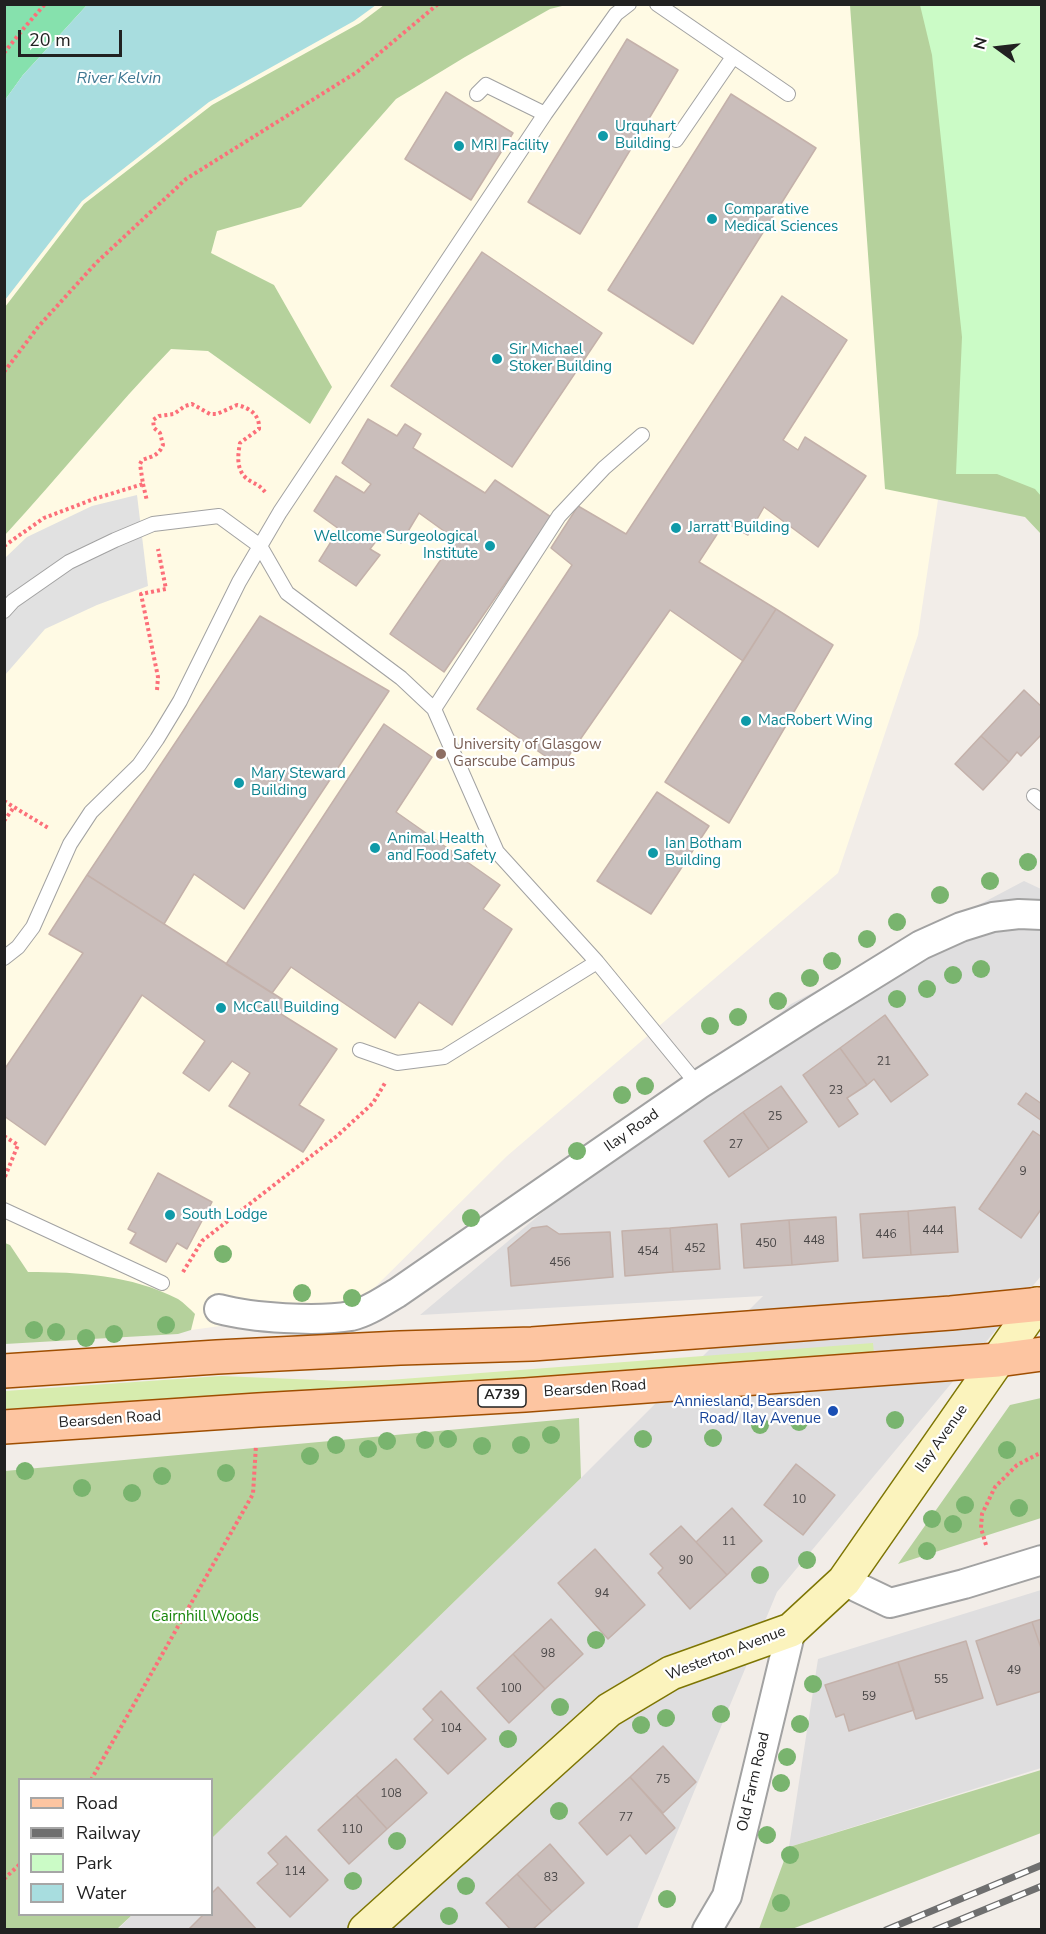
<!DOCTYPE html>
<style>
body{margin:0}
#map{position:relative;width:1046px;height:1934px;overflow:hidden;background:#f2ede8;font-family:"Nunito Sans",sans-serif}
canvas{display:block}
.frame{position:absolute;inset:0;border:6px solid #212121;pointer-events:none}
.legend{position:absolute;left:18px;top:1778px;width:195px;height:138px;box-sizing:border-box;background:#fff;border:2px solid #a6a6a6;margin:0;padding:8px 10px;list-style:none;font-size:18px;color:#212121}
.legend li{display:flex;align-items:center;gap:12px;height:30px}
.legend b{width:30px;border:2px solid #a6a6a6}
.north{position:absolute;left:968px;top:18px;width:60px;height:60px;-webkit-text-stroke:4px #fff;paint-order:stroke;rotate:285deg;font-size:16px;font-weight:700;line-height:24px;text-align:center;color:#212121}
.north::after{content:'';display:block;margin:auto;width:21px;height:27px;background:#212121;clip-path:polygon(50% 0,100% 100%,50% 72%,0 100%)}
.scale{position:absolute;left:18px;top:30px;width:104px;height:27px;box-sizing:border-box;border:3px solid #212121;border-top:0;padding-left:8px;font-size:18px;line-height:21px;white-space:nowrap;color:#212121;-webkit-text-stroke:4px #fff;paint-order:stroke}
</style>
<div id="map">
<canvas width="1046" height="1934"></canvas>
<div class="frame"></div>
<ul class="legend">
<li><b style="height:8px;background:#fdc5a1"></b>Road</li>
<li><b style="height:8px;background:#6f6f6f"></b>Railway</li>
<li><b style="height:16px;background:#cbfbc6"></b>Park</li>
<li><b style="height:16px;background:#a8dddf"></b>Water</li>
</ul>
<div class="north">N</div>
<div class="scale">20 m</div>
</div>
<script>
const g = document.querySelector('canvas').getContext('2d');
g.lineJoin = 'round';
function fillPath(path, color) { g.fillStyle = color; g.fill(path, 'evenodd'); }
function stroke(path, color, width, dash) { g.strokeStyle = color; g.lineWidth = width; g.lineCap = dash ? 'butt' : 'round'; g.setLineDash(dash || []); g.stroke(path); }
function drawText(font, color, halo, rows, align = 'center') {
  g.font = font + ' "Nunito Sans",sans-serif'; g.lineWidth = 4.5; g.setLineDash([]); g.textBaseline = 'middle'; g.strokeStyle = halo; g.fillStyle = color; for (const [text, x, y, turn = 0] of rows) {
    g.save(); g.translate(x, y); g.rotate((+turn || 0) * Math.PI / 180); g.textAlign = isNaN(turn) ? turn : align; if (halo) g.strokeText(text, 0, 0); g.fillText(text, 0, 0); g.restore();
  }
}
fillPath(new Path2D(`
 M1024,881L1041,889V1276L777,1592L637,1929L117,1930L132,1915L212,1914V1838L581,1478L763,1296L420,1315L791,1004Z
 M1041,1590V1768L789,1847L818,1659Z`), '#dfdedf');
fillPath(new Path2D(`
 M5,5H920L962,337L918,635L838,873L507,1156L354,1308L191,1330L5,1342Z`), '#fffae4');
fillPath(new Path2D(`
 M873,1343L874,1354L5,1418V1391L221,1376L343,1381L389,1380Z`), '#d7ecae');
fillPath(new Path2D(`
 M384,5H566L550,9L465,57L396,99L301,207L217,231L211,253L274,285L332,387L310,424L208,351L171,349C113,409 61,474 5,535V307L84,204L212,105L360,23Z
 M850,5H1041V534L1025,517L885,489Z
 M5,1243L10,1245L28,1272C79,1272 131,1275 178,1299C184,1303 190,1309 195,1314L191,1330L178,1334L5,1344Z
 M1041,1398V1518L898,1564L1010,1405Z
 M579,1418L581,1478L212,1838V1780H20V1914L132,1915L117,1929H5V1471Z
 M1041,1770V1833L792,1929H759L789,1847Z`), '#b5d19c');
fillPath(new Path2D(`
 M920,5H1041V496L1035,489L997,474H956L962,337L932,55Z`), '#cbfbc6');
fillPath(new Path2D(`
 M5,5H87L23,75L5,100Z`), '#86e1ad');
fillPath(new Path2D(`
 M137,495L148,586L97,605L45,629L5,675V558L27,537L92,506Z`), '#e1e1e1');
fillPath(new Path2D(`
 M87,5H376L354,21L209,102L82,201L5,300V100L23,75Z`), '#a8dddf');
const building = new Path2D(`
 M627,39L678,70L580,234L528,202Z
 M446,92L513,133L471,200L405,159Z
 M731,94L816,148L693,344L608,290Z
 M482,252L602,333L512,467L391,386Z
 M782,296L847,340L783,440L798,450L805,437L866,476L818,547L764,507L748,535L725,522L699,562L776,609L743,661L670,610L561,767L477,709L572,565L551,548L578,506L626,534Z
 M368,419L397,436L405,424L421,434L413,448L485,493L495,480L551,517L444,672L390,634L455,539L419,513L401,543L383,532L370,549L380,555L356,586L319,561L339,529L314,511L336,476L364,493L371,484L342,463Z
 M776,609L833,645L729,823L665,782Z
 M260,616L389,691L244,909L194,874L164,924L87,875Z
 M1024,690L1042,707V734L1021,756L1017,752L1009,762L981,736Z
 M384,724L432,757L396,812L500,885L483,909L512,929L452,1025L419,1002L395,1038L291,967L272,993L226,964Z
 M981,736L1009,762L983,790L955,764Z
 M657,792L709,826L651,914L597,881Z
 M87,875L285,1001L281,1014L337,1049L299,1105L324,1120L303,1152L229,1106L250,1073L232,1061L209,1091L183,1073L205,1041L142,995L45,1145L4,1116V1070L83,953L49,934Z
 M885,1015L928,1075L891,1102L874,1079L867,1085L840,1048Z
 M840,1048L867,1085L847,1098L858,1114L839,1127L803,1075Z
 M781,1086L807,1122L769,1149L743,1112Z
 M1026,1093L1042,1104V1121L1018,1104Z
 M743,1112L769,1149L729,1177L704,1141Z
 M1033,1131L1042,1137V1208L1021,1238L979,1209Z
 M158,1173L212,1202L187,1249L177,1243L166,1262L130,1243L136,1233L128,1229Z
 M955,1207L958,1252L911,1255L908,1211Z
 M908,1211L911,1255L863,1258L860,1214Z
 M836,1217L838,1261L792,1265L789,1220Z
 M789,1220L792,1265L744,1268L741,1224Z
 M717,1224L720,1269L673,1272L670,1228Z
 M547,1226L559,1234L610,1232L613,1277L511,1286L508,1248L532,1228Z
 M670,1228L673,1272L625,1276L622,1231Z
 M796,1464L835,1495L803,1535L764,1505Z
 M732,1508L762,1541L727,1575L696,1542Z
 M681,1526L727,1575L690,1609L658,1573L663,1568L650,1554Z
 M595,1549L645,1605L608,1639L558,1583Z
 M551,1619L583,1654L545,1689L513,1654Z
 M1042,1619V1651L1032,1622Z
 M1032,1622L1042,1651V1691L997,1705L976,1641Z
 M966,1641L983,1698L916,1719L898,1662Z
 M513,1654L545,1689L509,1723L477,1688Z
 M898,1662L914,1710L849,1731L844,1714L836,1717L825,1685Z
 M441,1691L486,1739L448,1774L414,1739L433,1720L423,1709Z
 M663,1746L696,1782L663,1813L630,1777Z
 M396,1759L427,1793L387,1829L356,1795Z
 M630,1777L675,1828L646,1854L630,1835L607,1855L579,1823Z
 M356,1795L387,1829L349,1864L318,1830Z
 M286,1836L328,1880L290,1917L257,1883L278,1864L268,1853Z
 M550,1844L584,1883L552,1912L517,1874Z
 M517,1874L552,1912L532,1930H511L486,1903Z
 M218,1887L257,1930H188L204,1914H212V1893Z`);
fillPath(building, '#cabebb');
stroke(building, '#c4b1aa', 1.5);
const lane = new Path2D(`
 M657,4L788,94
 M477,94L486,85L545,114
 M676,140L733,57
 M4,611L13,601L69,562L115,540L153,524L219,516L260,546L287,593L401,678L434,709L497,852L597,962L698,1085
 M434,709L559,516L604,468L642,435
 M1034,796L1042,803
 M4,958L18,947L33,927L70,844L91,812L139,765L157,739L180,701L239,582L280,512L545,114L616,14L629,4
 M360,1050L397,1063L444,1057L597,962
 M4,1210L162,1283`);
const street = new Path2D(`
 M219,1309C253,1318 317,1322 351,1316C368,1312 383,1301 397,1293L698,1085L811,1013L921,945L961,927L993,917L1019,914L1042,915
 M844,1581L890,1603L964,1584L1042,1560
 M707,1930L727,1896L791,1630`);
const secondary = new Path2D(`
 M365,1930L609,1710L671,1673L791,1630L844,1581L1037,1304`);
const primary = new Path2D(`
 M4,1371L217,1357L400,1348L532,1344L951,1313L1042,1304
 M4,1427L258,1410L525,1395L998,1360L1042,1354`);
stroke(lane, '#a2a2a2', 16);
stroke(street, '#a2a2a2', 32);
stroke(secondary, '#7d7503', 36);
stroke(primary, '#9f4e00', 36);
stroke(new Path2D(`
 M4,53L24,28L45,4
 M4,372L38,327L96,263L186,179L357,72L438,4
 M143,484L147,501
 M4,546L44,518L94,499L143,484L140,464L142,460C153,456 158,456 163,445L160,433L154,428L153,420L159,416L174,414L185,406L192,404L210,414H217L237,405C250,408 260,415 259,429L240,443C238,454 236,468 245,477C251,483 258,483 265,492
 M157,690L158,677L141,594L166,589L158,549
 M4,801L50,829
 M4,821L14,807
 M4,1136L18,1145L4,1179
 M183,1272L202,1241L337,1136L373,1103L385,1083
 M986,1545L981,1528L982,1514L995,1487L1017,1465L1042,1452
 M91,1780L253,1494L256,1445
 M4,1879L20,1864`), '#fc6f79', 4, [3, 3]);
stroke(lane, '#fff', 14);
stroke(street, '#fff', 28);
stroke(secondary, '#fbf3bd', 33);
stroke(primary, '#fdc5a1', 33);
const rail = new Path2D(`
 M886,1930L1042,1865
 M935,1930L1042,1886`);
stroke(rail, '#6f6f6f', 7);
stroke(rail, '#fff', 4.5, [14]);
g.fillStyle = '#79b46e';
for (const [x, y] of [
 [1028,862],
 [990,881],
 [940,895],
 [897,922],
 [867,939],
 [832,961],
 [981,969],
 [953,975],
 [810,978],
 [927,989],
 [897,999],
 [778,1001],
 [738,1017],
 [710,1026],
 [645,1086],
 [622,1095],
 [577,1151],
 [471,1218],
 [223,1254],
 [302,1293],
 [352,1298],
 [166,1325],
 [34,1330],
 [56,1332],
 [114,1334],
 [86,1338],
 [895,1420],
 [799,1422],
 [760,1425],
 [551,1435],
 [713,1438],
 [448,1439],
 [643,1439],
 [425,1440],
 [387,1441],
 [336,1445],
 [521,1445],
 [482,1446],
 [368,1449],
 [1007,1450],
 [310,1456],
 [25,1471],
 [226,1473],
 [162,1476],
 [82,1488],
 [132,1493],
 [965,1505],
 [1019,1508],
 [932,1519],
 [953,1524],
 [927,1551],
 [807,1560],
 [760,1575],
 [596,1640],
 [813,1684],
 [560,1707],
 [721,1714],
 [666,1718],
 [800,1724],
 [641,1725],
 [508,1739],
 [787,1757],
 [781,1783],
 [559,1811],
 [767,1835],
 [397,1841],
 [790,1855],
 [353,1881],
 [466,1886],
 [667,1899],
 [781,1903],
 [449,1916]
]) { g.beginPath(); g.arc(x, y, 9, 0, 2 * Math.PI); g.fill(); }
for (const [x, y, r, color] of [
 [603,136,6,"#0f9aa8"],
 [459,146,6,"#0f9aa8"],
 [712,219,6,"#0f9aa8"],
 [497,359,6,"#0f9aa8"],
 [676,528,6,"#0f9aa8"],
 [490,546,6,"#0f9aa8"],
 [746,721,6,"#0f9aa8"],
 [441,754,6,"#8d6e63"],
 [239,783,6,"#0f9aa8"],
 [375,848,6,"#0f9aa8"],
 [653,853,6,"#0f9aa8"],
 [221,1008,6,"#0f9aa8"],
 [170,1215,6,"#0f9aa8"],
 [833,1411,6,"#1a4fb4"]
]) { const dot = new Path2D(); dot.arc(x, y, r, 0, 2 * Math.PI); g.fillStyle = color; g.fill(dot); stroke(dot, '#fff', 2); }
drawText('12px', '#4b4848', null, [
 ["21",884,1062],
 ["23",836,1091],
 ["25",775,1117],
 ["27",736,1145],
 ["9",1023,1172],
 ["444",933,1231],
 ["446",886,1235],
 ["448",814,1241],
 ["450",766,1244],
 ["452",695,1249],
 ["454",648,1252],
 ["456",560,1263],
 ["10",799,1500],
 ["11",729,1542],
 ["90",686,1561],
 ["94",602,1594],
 ["98",548,1654],
 ["49",1014,1671],
 ["55",941,1680],
 ["100",511,1689],
 ["59",869,1697],
 ["104",451,1729],
 ["75",663,1780],
 ["108",391,1794],
 ["77",626,1818],
 ["110",352,1830],
 ["114",295,1872],
 ["83",551,1878]
]);
for (const [x, y, w] of [
 [502,1396,48]
]) { const box = new Path2D(); box.roundRect(x - w / 2, y - 11, w, 22, 4.5); g.fillStyle = '#fff'; g.fill(box); stroke(box, '#212121', 1.5); }
drawText('bold 14px', '#212121', null, [
 ["A739",502,1396]
]);
drawText('15px', '#0d838f', '#fff', [
 ["Urquhart",615,127],
 ["Building",615,144],
 ["MRI Facility",471,146],
 ["Comparative",724,210],
 ["Medical Sciences",724,227],
 ["Sir Michael",509,350],
 ["Stoker Building",509,367],
 ["Jarratt Building",688,528],
 ["Wellcome Surgeological",478,537,"right"],
 ["Institute",478,554,"right"],
 ["MacRobert Wing",758,721],
 ["Mary Steward",251,774],
 ["Building",251,791],
 ["Animal Health",387,839],
 ["and Food Safety",387,856],
 ["Ian Botham",665,844],
 ["Building",665,861],
 ["McCall Building",233,1008],
 ["South Lodge",182,1215]
], 'left');
drawText('15px', '#785e54', '#fff', [
 ["University of Glasgow",453,745],
 ["Garscube Campus",453,762]
], 'left');
drawText('15px', '#212121', '#fff', [
 ["Ilay Road",632,1131,-35],
 ["Bearsden Road",595,1389,-4],
 ["Bearsden Road",110,1420,-4],
 ["Ilay Avenue",942,1439,-55],
 ["Westerton Avenue",726,1654,-21],
 ["Old Farm Road",754,1782,-77]
]);
drawText('15px', '#164399', '#fff', [
 ["Anniesland, Bearsden",821,1402],
 ["Road/ Ilay Avenue",821,1419]
], 'right');
drawText('15px', '#16850a', '#fff', [
 ["Cairnhill Woods",205,1617]
]);
drawText('italic 16px', '#3f7893', '#fff', [
 ["River Kelvin",119,79]
]);
</script>
